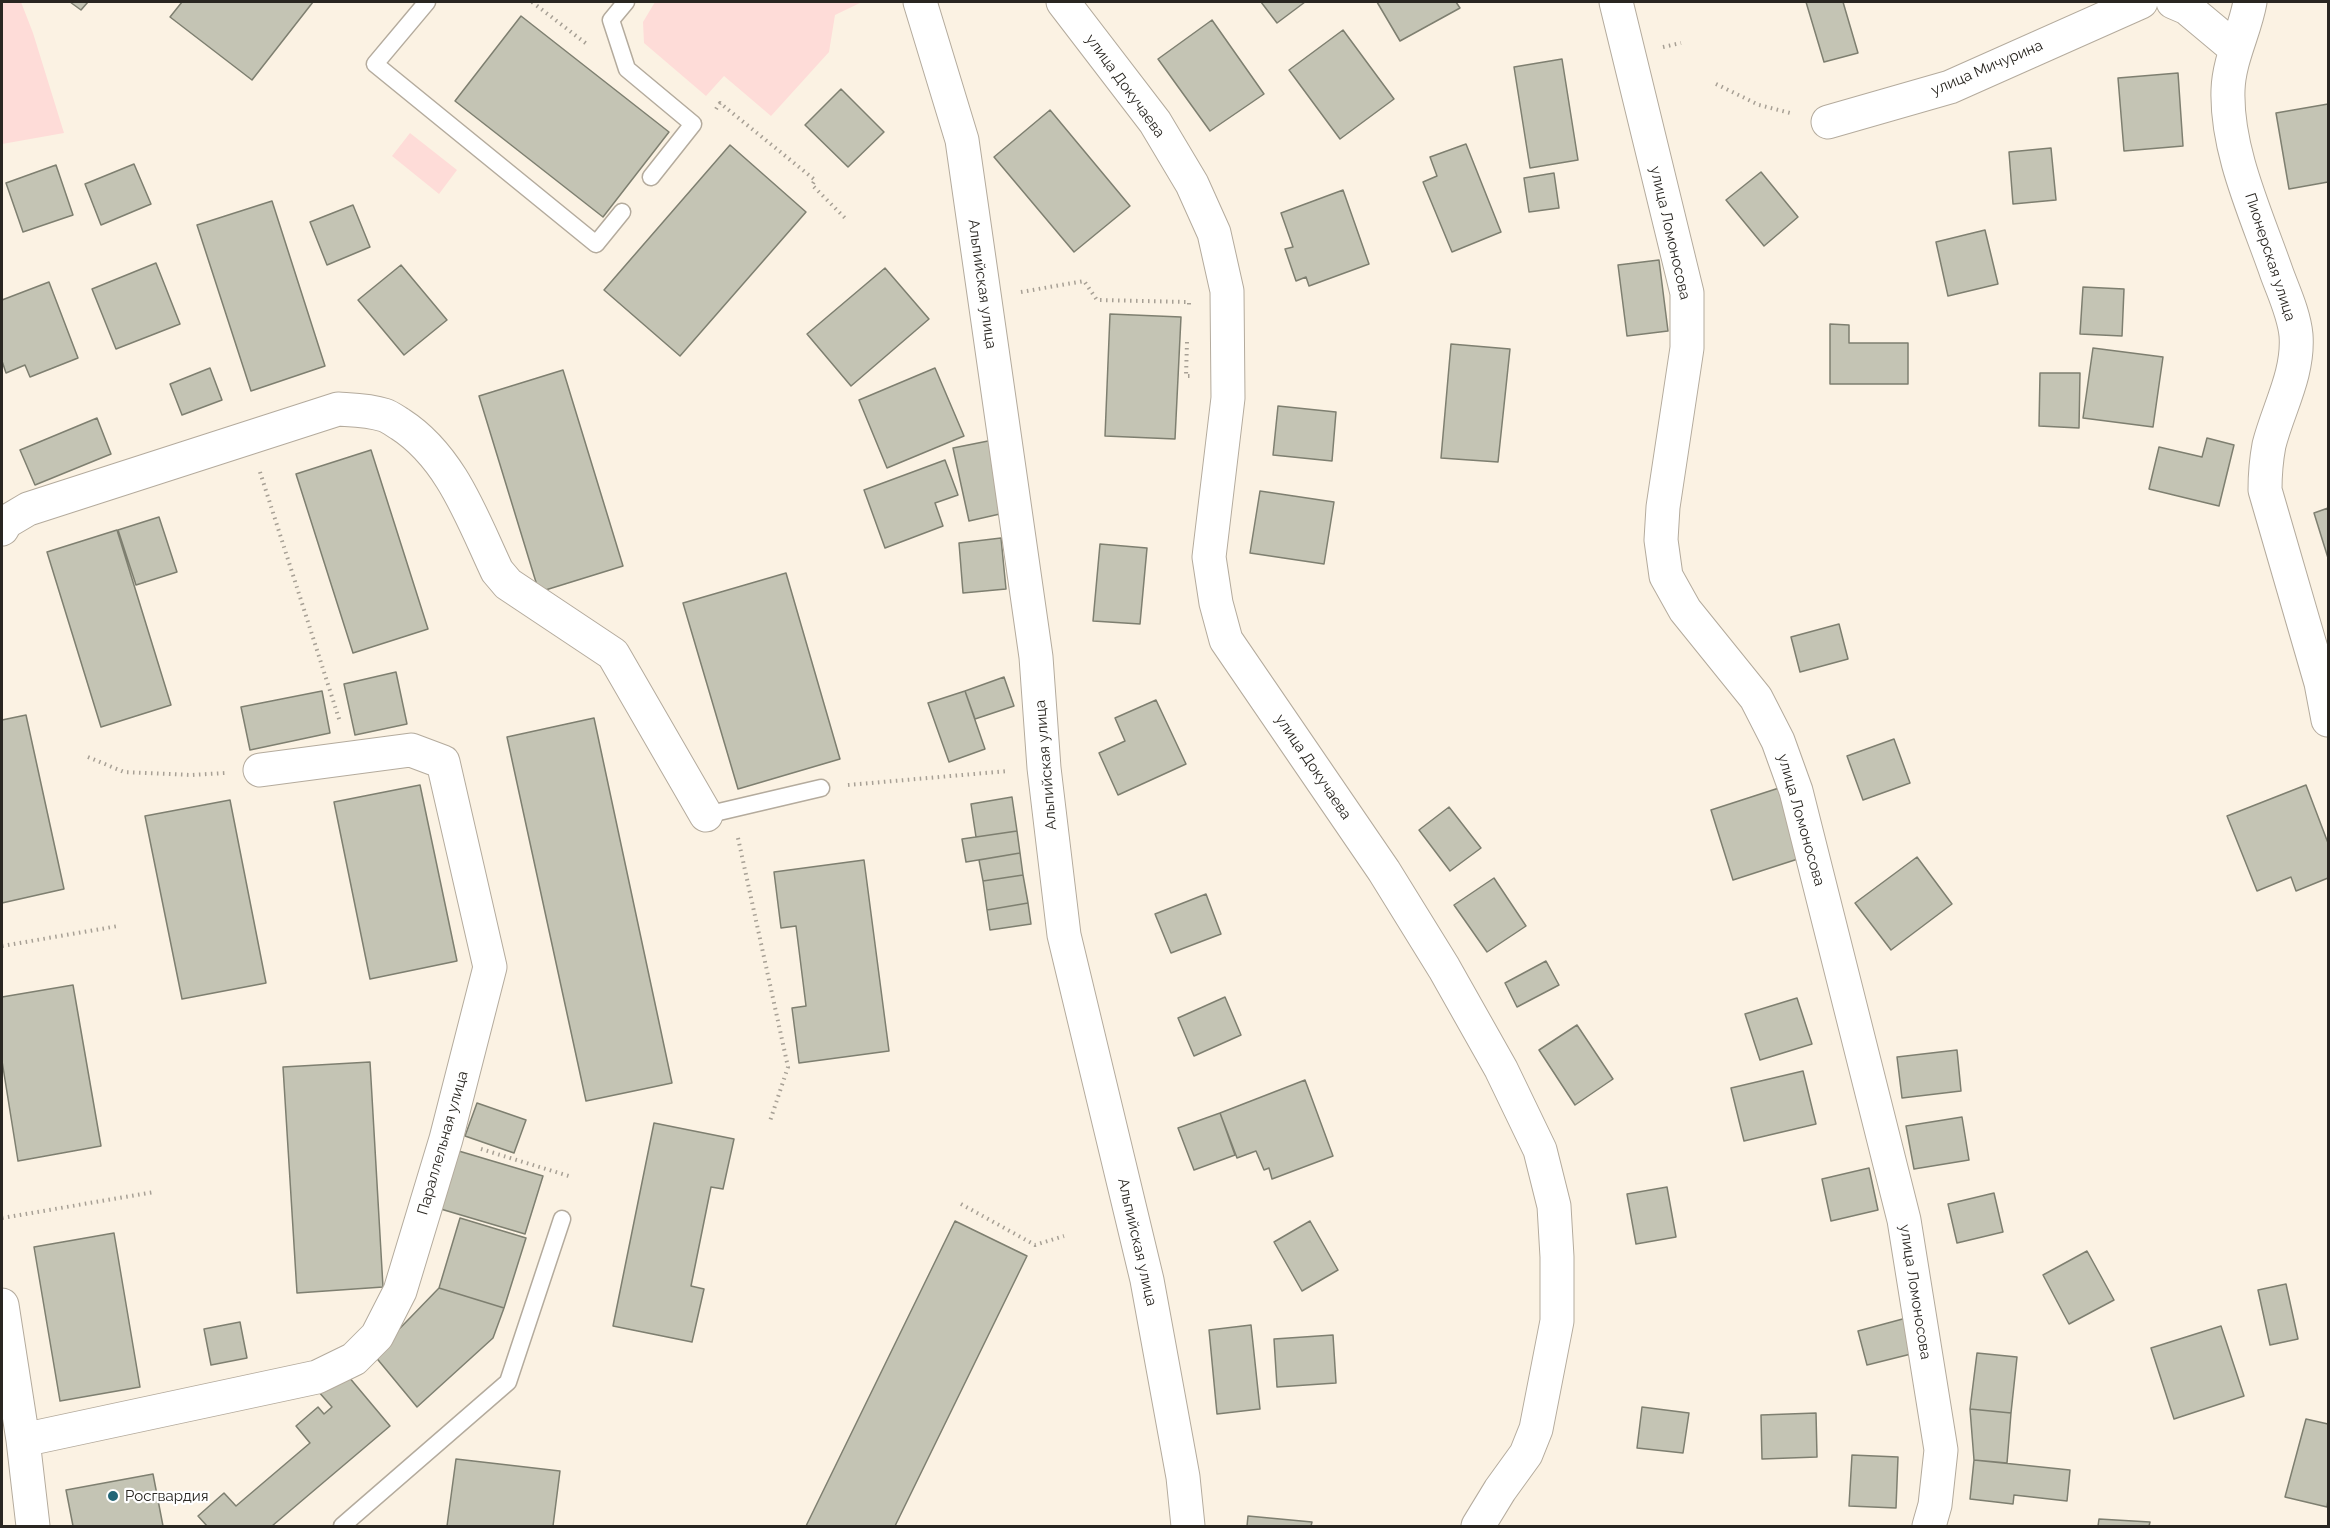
<!DOCTYPE html>
<meta charset="utf-8">
<style>
body{margin:0}
#map{position:relative;width:2330px;height:1528px;overflow:hidden;background:#fbf2e3;font-family:Raleway,sans-serif}
canvas{display:block}
.frame{position:absolute;inset:0;border:3px solid #292621;pointer-events:none}
</style>
<div id="map">
<canvas width="2330" height="1528"></canvas>
<div class="frame"></div>
</div>
<script>
const g = document.querySelector('canvas').getContext('2d');
g.lineJoin = 'round';
function fillPath(path, color) { g.fillStyle = color; g.fill(path, 'evenodd'); }
function stroke(path, color, width, dash) { g.strokeStyle = color; g.lineWidth = width; g.lineCap = dash ? 'butt' : 'round'; g.setLineDash(dash || []); g.stroke(path); }
function drawText(font, color, halo, rows, align = 'center') {
  g.font = font + ' Raleway,sans-serif'; g.lineWidth = 4.5; g.setLineDash([]); g.textBaseline = 'middle'; g.strokeStyle = halo; g.fillStyle = color; for (const [text, x, y, turn = 0] of rows) {
    g.save(); g.translate(x, y); g.rotate((+turn || 0) * Math.PI / 180); g.textAlign = isNaN(turn) ? turn : align; if (halo) g.strokeText(text, 0, 0); g.fillText(text, 0, 0); g.restore();
  }
}
fillPath(new Path2D(`
 M2,2H21L33,33L64,133L2,144Z
 M655,2H862L835,15L829,52L771,116L724,76L706,96L644,43L643,22Z
 M410,133L457,170L439,194L392,156Z`), '#fedcd8');
const building = new Path2D(`
 M70,2H88L81,10Z
 M182,2H313L252,80L170,17Z
 M1261,2H1305L1277,23Z
 M1377,2H1456L1460,8L1400,41Z
 M1806,2H1843L1858,53L1824,62Z
 M521,16L669,132L603,217L455,101Z
 M1212,20L1264,94L1210,131L1158,59Z
 M1343,30L1394,99L1340,139L1289,70Z
 M1562,59L1578,160L1530,168L1514,67Z
 M2178,73L2183,146L2124,151L2118,78Z
 M841,89L884,132L848,167L805,125Z
 M2328,104V182L2289,189L2276,113Z
 M1050,110L1130,206L1074,252L994,157Z
 M1466,144L1501,232L1452,252L1423,182L1437,176L1430,157Z
 M730,145L806,212L680,356L604,290Z
 M2051,148L2056,200L2013,204L2009,152Z
 M134,164L151,204L101,225L85,184Z
 M56,165L73,215L23,232L6,183Z
 M1761,172L1798,217L1764,246L1726,200Z
 M1554,173L1559,208L1529,212L1524,178Z
 M1343,190L1369,264L1309,286L1306,277L1296,281L1285,249L1293,247L1281,213Z
 M272,201L325,366L251,391L197,225Z
 M353,205L370,247L327,265L310,222Z
 M1985,230L1998,284L1948,296L1936,242Z
 M1659,260L1668,331L1627,336L1618,265Z
 M156,263L180,324L116,349L92,289Z
 M401,265L447,320L404,355L358,300Z
 M885,268L929,319L851,386L807,334Z
 M49,282L78,358L30,377L25,365L6,373L2,361V300Z
 M2083,287L2124,289L2122,336L2080,334Z
 M1110,314L1181,317L1175,439L1105,436Z
 M1830,324L1849,325V343H1908V384H1830Z
 M1451,344L1510,349L1498,462L1441,458Z
 M2093,348L2163,357L2153,427L2083,418Z
 M210,368L222,400L182,415L170,384Z
 M935,368L964,436L887,468L859,400Z
 M563,370L623,566L539,592L479,396Z
 M2040,373H2080L2079,428L2039,426Z
 M1278,406L1336,412L1332,461L1273,455Z
 M97,418L111,454L35,485L20,450Z
 M2207,438L2234,445L2219,506L2149,489L2159,447L2202,457Z
 M998,439L1013,511L969,521L953,448Z
 M371,450L428,629L353,653L296,474Z
 M945,460L958,495L935,503L943,526L885,548L864,490Z
 M1260,491L1334,502L1324,564L1250,553Z
 M2328,508V558L2314,513Z
 M159,517L177,572L136,585L118,530Z
 M117,530L171,705L101,727L47,552Z
 M1001,538L1006,589L963,593L959,543Z
 M1100,544L1147,548L1140,624L1093,621Z
 M786,573L840,759L738,789L683,603Z
 M1839,624L1848,659L1800,672L1791,637Z
 M396,672L407,724L355,735L344,684Z
 M1004,677L1014,706L975,719L965,691Z
 M322,691L330,733L250,750L241,707Z
 M965,691L985,749L949,762L928,703Z
 M1156,700L1186,764L1118,795L1099,753L1125,741L1115,718Z
 M26,715L64,889L2,903V720Z
 M594,718L672,1083L586,1101L507,737Z
 M1894,739L1910,783L1863,800L1847,756Z
 M420,785L457,961L370,979L334,802Z
 M2306,785L2328,843V878L2296,891L2291,877L2257,891L2227,816Z
 M1782,787L1804,857L1733,880L1711,810Z
 M1012,797L1017,831L976,837L971,804Z
 M230,800L266,983L182,999L145,816Z
 M1449,807L1481,848L1450,871L1419,830Z
 M1017,831L1020,853L966,862L962,839Z
 M1020,853L1023,875L983,881L979,860Z
 M1917,857L1952,904L1891,950L1855,903Z
 M864,860L889,1051L799,1063L792,1008L806,1006L796,926L781,928L774,872Z
 M1023,875L1028,903L987,910L983,881Z
 M1494,878L1526,926L1487,952L1454,905Z
 M1206,894L1221,934L1171,953L1155,914Z
 M1028,903L1031,924L990,930L987,910Z
 M1546,961L1559,985L1517,1007L1505,983Z
 M73,985L101,1146L18,1161L2,1061V997Z
 M1225,997L1241,1035L1194,1056L1178,1018Z
 M1797,998L1812,1044L1760,1060L1745,1014Z
 M1577,1025L1613,1079L1575,1105L1539,1050Z
 M1957,1050L1961,1091L1902,1098L1897,1057Z
 M370,1062L383,1287L297,1293L283,1067Z
 M1803,1071L1816,1124L1744,1141L1731,1088Z
 M1305,1080L1333,1156L1272,1179L1269,1168L1264,1170L1256,1151L1237,1158L1220,1113Z
 M477,1103L526,1120L514,1153L465,1136Z
 M1220,1113L1235,1155L1194,1170L1178,1128Z
 M1962,1117L1969,1160L1914,1169L1906,1126Z
 M654,1123L734,1139L723,1189L711,1187L691,1286L704,1289L692,1342L613,1326Z
 M452,1149L543,1176L525,1234L434,1207Z
 M1869,1168L1878,1210L1831,1221L1822,1179Z
 M1667,1187L1676,1237L1636,1244L1627,1194Z
 M1994,1193L2003,1232L1957,1243L1948,1204Z
 M460,1218L526,1238L504,1308L439,1288Z
 M955,1221L1027,1256L895,1526H806Z
 M1310,1221L1338,1270L1302,1291L1274,1242Z
 M114,1233L140,1387L60,1401L34,1247Z
 M2087,1251L2114,1300L2069,1324L2043,1275Z
 M2286,1284L2298,1339L2270,1345L2258,1290Z
 M439,1288L504,1308L493,1338L417,1407L374,1355Z
 M1910,1317L1919,1352L1867,1365L1858,1331Z
 M240,1322L247,1358L211,1365L204,1329Z
 M1251,1325L1260,1409L1217,1414L1209,1330Z
 M2221,1326L2244,1396L2174,1419L2151,1348Z
 M1333,1335L1336,1383L1277,1387L1274,1339Z
 M1977,1353L2017,1357L2011,1413L1970,1409Z
 M343,1370L390,1426L272,1526H207L198,1516L224,1493L236,1506L310,1443L296,1426L318,1407L324,1414L332,1407L318,1391Z
 M1642,1407L1689,1413L1683,1453L1637,1448Z
 M1970,1409L2011,1413L2007,1463L1974,1460Z
 M1816,1413L1817,1457L1762,1459L1761,1415Z
 M2306,1419L2328,1424V1500L2327,1507L2285,1497Z
 M1852,1455L1898,1457L1896,1508L1849,1506Z
 M456,1459L560,1471L553,1526H447Z
 M1974,1460L2070,1470L2067,1501L2014,1495L2013,1504L1970,1499Z
 M153,1474L163,1526H73L66,1490Z
 M1248,1516L1312,1522L1311,1526H1247Z
 M2099,1519L2150,1522L2149,1526H2098Z`);
fillPath(building, '#c4c4b4');
stroke(building, '#7e7f70', 1.5);
const service = new Path2D(`
 M427,2L375,64L596,244L622,212
 M626,2L611,20L627,69L693,124L651,177
 M706,815L821,788
 M342,1526L508,1382L562,1219`);
const minor = new Path2D(`
 M1063,2L1155,122L1192,184L1214,233L1227,291L1228,398L1209,557L1216,603L1226,640L1384,871L1444,968L1501,1069L1540,1150L1554,1206L1557,1257V1321L1536,1429L1526,1454L1500,1490L1478,1526
 M1616,2L1687,293V348L1663,507L1661,540L1666,576L1685,610L1756,698L1778,741L1796,791L1904,1220L1941,1450L1935,1505L1929,1526
 M2173,2L2187,8L2236,49
 M2250,2C2245,31 2229,59 2228,90C2226,151 2257,216 2277,274C2284,293 2294,314 2296,335C2299,374 2278,409 2269,445C2266,461 2265,475 2265,490L2321,683L2328,720
 M1828,122L1950,87L2141,2
 M2,529L6,522L28,509L338,409C354,410 369,410 384,415C390,417 395,421 400,424C451,457 472,518 497,571L508,584L613,654L706,815
 M2,1305L23,1440L33,1526
 M23,1440L317,1377L354,1359L377,1336L400,1291L446,1139L490,967L443,762L411,750L260,770`);
const tertiary = new Path2D(`
 M920,2L962,140L1036,657L1044,768L1064,935L1147,1280L1183,1477L1188,1526`);
stroke(service, '#b4ab9d', 19);
stroke(minor, '#b4ab9d', 35);
stroke(tertiary, '#b4ab9d', 35);
stroke(new Path2D(`
 M532,2L588,45
 M1663,47L1681,43
 M1716,84L1759,105L1794,114
 M716,109L720,103L815,180L812,185L847,220
 M1021,292L1084,281L1097,300L1189,302V305
 M1187,342L1186,376H1190
 M260,472L340,722
 M88,757L124,772L191,775L225,773
 M848,785L1008,771
 M738,838L788,1067L770,1121
 M2,946L118,926
 M481,1149L572,1177
 M961,1204L1035,1245L1064,1236
 M2,1218L154,1192`), '#a7a095', 4, [1.5, 4.5]);
stroke(service, '#fff', 16);
stroke(minor, '#fff', 33);
stroke(tertiary, '#fff', 33);
for (const [x, y, r, color] of [
 [113,1496,6,"#216576"]
]) { const dot = new Path2D(); dot.arc(x, y, r, 0, 2 * Math.PI); g.fillStyle = color; g.fill(dot); stroke(dot, '#fff', 2); }
drawText('15px', '#292621', '#fff', [
 ["улица Мичурина",1987,68,-23],
 ["улица Докучаева",1125,86,54],
 ["улица Ломоносова",1670,233,77],
 ["Пионерская улица",2270,257,72],
 ["Альпийская улица",982,284,82],
 ["Альпийская улица",1046,765,-95],
 ["улица Докучаева",1313,767,56],
 ["улица Ломоносова",1801,820,74],
 ["Параллельная улица",443,1143,-74],
 ["Альпийская улица",1137,1242,77],
 ["улица Ломоносова",1915,1292,81]
]);
drawText('15px', '#292621', '#fff', [
 ["Росгвардия",125,1496]
], 'left');
</script>
